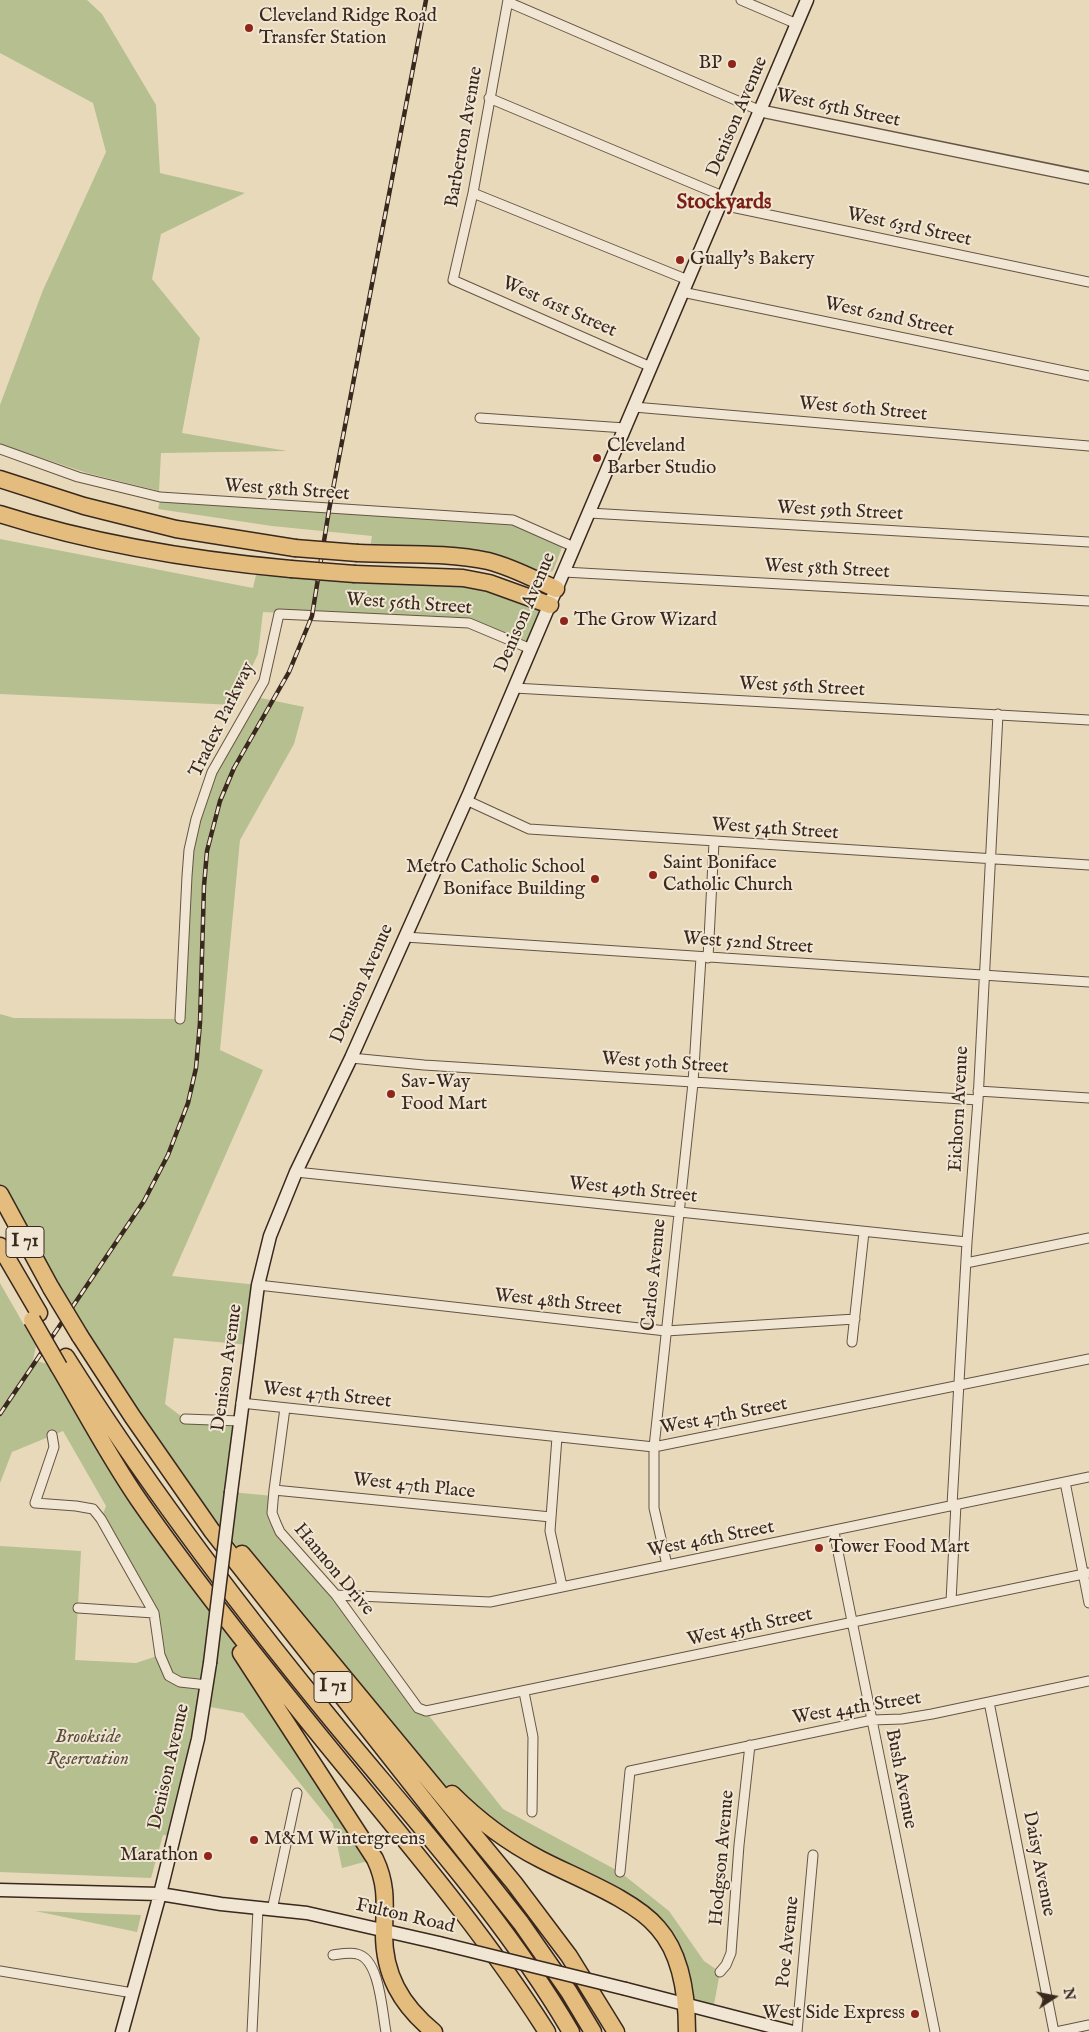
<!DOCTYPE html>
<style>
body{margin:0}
#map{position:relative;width:1089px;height:2032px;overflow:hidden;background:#e8d9bb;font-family:"IM FELL English",serif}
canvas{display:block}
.north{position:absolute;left:1029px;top:1972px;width:50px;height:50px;-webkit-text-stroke:4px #f0e6d3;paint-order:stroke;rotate:79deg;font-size:14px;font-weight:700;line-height:20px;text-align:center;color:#39281d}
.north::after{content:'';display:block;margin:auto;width:18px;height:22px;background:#39281d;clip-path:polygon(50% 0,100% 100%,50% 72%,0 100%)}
</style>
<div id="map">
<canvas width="1089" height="2032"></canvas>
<div class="north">N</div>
</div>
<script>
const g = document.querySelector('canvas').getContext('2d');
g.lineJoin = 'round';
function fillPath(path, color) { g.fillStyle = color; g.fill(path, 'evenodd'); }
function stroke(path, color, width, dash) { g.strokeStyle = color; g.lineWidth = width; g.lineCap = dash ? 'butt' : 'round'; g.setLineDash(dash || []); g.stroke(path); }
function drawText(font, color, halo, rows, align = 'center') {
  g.font = font + ' "IM FELL English",serif'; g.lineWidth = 4; g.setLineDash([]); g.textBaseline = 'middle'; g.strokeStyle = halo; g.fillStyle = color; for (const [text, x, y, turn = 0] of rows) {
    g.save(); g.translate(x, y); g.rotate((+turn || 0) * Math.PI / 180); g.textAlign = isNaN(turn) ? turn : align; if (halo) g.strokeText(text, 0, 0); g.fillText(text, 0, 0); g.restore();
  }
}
fillPath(new Path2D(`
 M0,0H87L102,14L156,105L160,173L245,193L161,234L152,279L200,338L182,433L287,451L161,453L159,491L87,473L0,444V405L43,290L106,152L93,103L0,53Z
 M160,501L514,523L563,545L553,571L540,574L370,548L372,536L272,526L158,509Z
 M0,539L253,588L258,566L445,577L550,605L531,649L469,623L263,612L258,654L234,705L0,694Z
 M256,697L304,707L294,744L240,840L220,1050L263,1070L172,1276L258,1285L250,1345L174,1338L165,1404L185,1419L240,1421L231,1492L273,1496L276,1523L503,1809L620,1872L669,1911L704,1961L720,1972L713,2010L686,2004L659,1928L459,1801L432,1775L268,1585L166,1459L0,1194V1014L14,1018L180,1019L189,850L212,772Z
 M0,1283L36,1346L33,1360L59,1367L375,1859L342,1868L333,1824L243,1713L205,1706L173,1836L163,1835L151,1878L0,1872V1546L81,1551L75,1660L136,1663L160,1655L154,1613L101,1519L106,1506L63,1431L12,1452L0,1483Z
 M35,1911L141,1915L137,1932Z`), '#b6bf90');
const minor = new Path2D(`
 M508,0L473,193L453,280L651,367
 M741,0L797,24
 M508,2L761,111
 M489,98L725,197
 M473,193L688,280
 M722,205L1089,282
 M682,292L1089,376
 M634,407L1089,446
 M480,418L625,428
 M0,449L78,477L160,497L513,520L574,547
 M589,513L1089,542
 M564,572L1089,601
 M514,688L1089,720
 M466,800L529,829L1089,865
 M405,937L1089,982
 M708,958L714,842
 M180,1019L187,876L189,850L196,819L212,772L264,681L279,614L469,623L531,649
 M351,1058L424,1065L978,1100
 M978,1091L1089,1098
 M296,1172L967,1242
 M966,1263L1089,1238
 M258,1285L666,1331L855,1319
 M852,1342L864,1232
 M241,1403L654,1447L1089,1359
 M285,1408L274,1490L272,1513L276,1523L280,1532L336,1595L418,1708L426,1711L1089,1573
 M185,1419L240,1421
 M52,1435L54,1447L35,1503L76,1506L93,1509L101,1519L154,1613L160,1655L169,1676L180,1682L207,1685
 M557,1437L550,1531L562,1586
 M1065,1482L1089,1603
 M274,1490L551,1517
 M952,1505L967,1242L978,1100L998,714
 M834,1532L935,2032
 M667,1565L654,1508V1447L693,1083L701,957
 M336,1595L490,1602L1089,1477
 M951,1601L956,1504
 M78,1608L154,1613
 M524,1692L533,1737L532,1812
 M989,1702L1054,2032
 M620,1872L630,1771L872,1720L902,1719L932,1714L1089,1681
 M272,1910L297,1793
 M333,1955C340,1954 350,1952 357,1954C380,1959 382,2012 386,2032
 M0,1971L133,1993
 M720,1972L726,1965L731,1953L739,1845L750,1745
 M252,2032L258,1909
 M797,2032L813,1855
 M1056,2032L1089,2025`);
const tertiary = new Path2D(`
 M761,111L1089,178`);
const secondary = new Path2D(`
 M231,1492L258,1285L270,1236L296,1172L351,1058L469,794L807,0
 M0,1890L160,1894L221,1904L307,1913L439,1943
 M626,1989L793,2032
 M122,2032L160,1894L198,1739L210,1663`);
const motorway = new Path2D(`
 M0,479L84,506L176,529L295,548
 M0,514C94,544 193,560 291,569
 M358,553C400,555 447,552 488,561C512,567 534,579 556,589
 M355,574L463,578L489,583L550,605
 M0,1194L51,1288
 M0,1246L39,1313
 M80,1336L132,1416L212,1531L521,1923L569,1992L593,2032
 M66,1357C146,1484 236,1603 331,1719C414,1820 505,1919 571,2032
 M59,1367C85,1411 109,1457 138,1499C187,1570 240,1637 294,1704C380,1812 473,1915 547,2032
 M242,1554L514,1883L569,1956L616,2032
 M241,1653L375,1859C387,1884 385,1904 384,1930C383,1974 401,2005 434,2032
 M452,1794C477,1819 507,1842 540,1859C574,1877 634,1899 658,1928C682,1955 687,1997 687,2032`);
stroke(minor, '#655444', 11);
stroke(tertiary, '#655444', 14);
stroke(secondary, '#39281d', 15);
stroke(motorway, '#39281d', 19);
stroke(minor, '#f0e6d3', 9);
stroke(tertiary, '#f0e6d3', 11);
stroke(secondary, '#f0e6d3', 12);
stroke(motorway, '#e4bc7e', 16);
const rail = new Path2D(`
 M0,1414L144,1201L168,1155L188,1103L196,1068L200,1023L204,886L207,851L220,801L234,768L289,672L312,616L329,510L426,0`);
stroke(rail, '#39281d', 4.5);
stroke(rail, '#f0e6d3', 2.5, [8]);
const secondaryBridge = new Path2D(`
 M210,1663L231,1492
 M439,1943L626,1989`);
const motorwayBridge = new Path2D(`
 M295,548L358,553
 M291,569L355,574
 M51,1288L80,1336
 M32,1320L59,1367`);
stroke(secondaryBridge, '#39281d', 15, []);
stroke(motorwayBridge, '#39281d', 19, []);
stroke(secondaryBridge, '#f0e6d3', 12);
stroke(motorwayBridge, '#e4bc7e', 16);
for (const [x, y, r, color] of [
 [249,28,5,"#8f2418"],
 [732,64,5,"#8f2418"],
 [680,260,5,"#8f2418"],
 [597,458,5,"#8f2418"],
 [564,621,5,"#8f2418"],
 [653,875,5,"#8f2418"],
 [595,879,5,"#8f2418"],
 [391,1094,5,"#8f2418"],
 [819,1548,5,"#8f2418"],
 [254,1840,5,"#8f2418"],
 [208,1856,5,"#8f2418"],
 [915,2014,5,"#8f2418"]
]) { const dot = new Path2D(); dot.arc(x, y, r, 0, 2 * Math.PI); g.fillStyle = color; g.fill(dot); stroke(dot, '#f0e6d3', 2); }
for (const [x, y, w] of [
 [25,1242,38],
 [333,1687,38]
]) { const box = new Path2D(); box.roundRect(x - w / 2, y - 15.5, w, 31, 4); g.fillStyle = '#f0e6d3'; g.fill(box); stroke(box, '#39281d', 1); }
drawText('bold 18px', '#39281d', null, [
 ["I 71",25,1242],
 ["I 71",333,1687]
]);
drawText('19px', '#39281d', '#f0e6d3', [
 ["Cleveland Ridge Road",259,17],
 ["Transfer Station",259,39],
 ["BP",722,64,"right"],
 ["Gually's Bakery",690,260],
 ["Cleveland",607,447],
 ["Barber Studio",607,469],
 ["The Grow Wizard",574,621],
 ["Saint Boniface",663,864],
 ["Catholic Church",663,886],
 ["Metro Catholic School",585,868,"right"],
 ["Boniface Building",585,890,"right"],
 ["Sav-Way",401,1083],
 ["Food Mart",401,1105],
 ["Tower Food Mart",829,1548],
 ["M&M Wintergreens",264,1840],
 ["Marathon",198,1856,"right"],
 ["West Side Express",905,2014,"right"]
], 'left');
drawText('19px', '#39281d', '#f0e6d3', [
 ["West 65th Street",838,109,12],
 ["Denison Avenue",738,117,-67],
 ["Barberton Avenue",465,137,-80],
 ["West 63rd Street",909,228,12],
 ["West 61st Street",559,308,24],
 ["West 62nd Street",889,318,12],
 ["West 60th Street",863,410,5],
 ["West 58th Street",287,491,4],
 ["West 59th Street",840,512,3],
 ["West 58th Street",827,570,3],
 ["West 56th Street",409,605,4],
 ["Denison Avenue",526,613,-67],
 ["West 56th Street",802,688,3],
 ["Tradex Parkway",223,720,-64],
 ["West 54th Street",775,830,4],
 ["West 52nd Street",748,944,4],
 ["Denison Avenue",363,984,-66],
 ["West 50th Street",665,1064,4],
 ["Eichorn Avenue",960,1109,-87],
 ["West 49th Street",633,1191,6],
 ["Carlos Avenue",655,1275,-84],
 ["West 48th Street",558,1303,6],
 ["Denison Avenue",228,1368,-82],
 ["West 47th Street",327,1396,6],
 ["West 47th Street",724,1417,-11],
 ["West 47th Place",414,1487,6],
 ["West 46th Street",711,1540,-11],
 ["Hannon Drive",333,1570,50],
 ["West 45th Street",750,1628,-12],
 ["West 44th Street",857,1709,-9],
 ["Denison Avenue",170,1767,-77],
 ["Bush Avenue",900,1779,79],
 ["Hodgson Avenue",723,1858,-85],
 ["Daisy Avenue",1038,1864,79],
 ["Fulton Road",405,1917,13],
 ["Poe Avenue",789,1942,-84]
]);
drawText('italic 19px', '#584e3a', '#f0e6d3', [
 ["Brookside",88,1738],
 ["Reservation",88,1760]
]);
drawText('bold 21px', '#7a1f14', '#f0e6d3', [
 ["Stockyards",724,204]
]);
</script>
